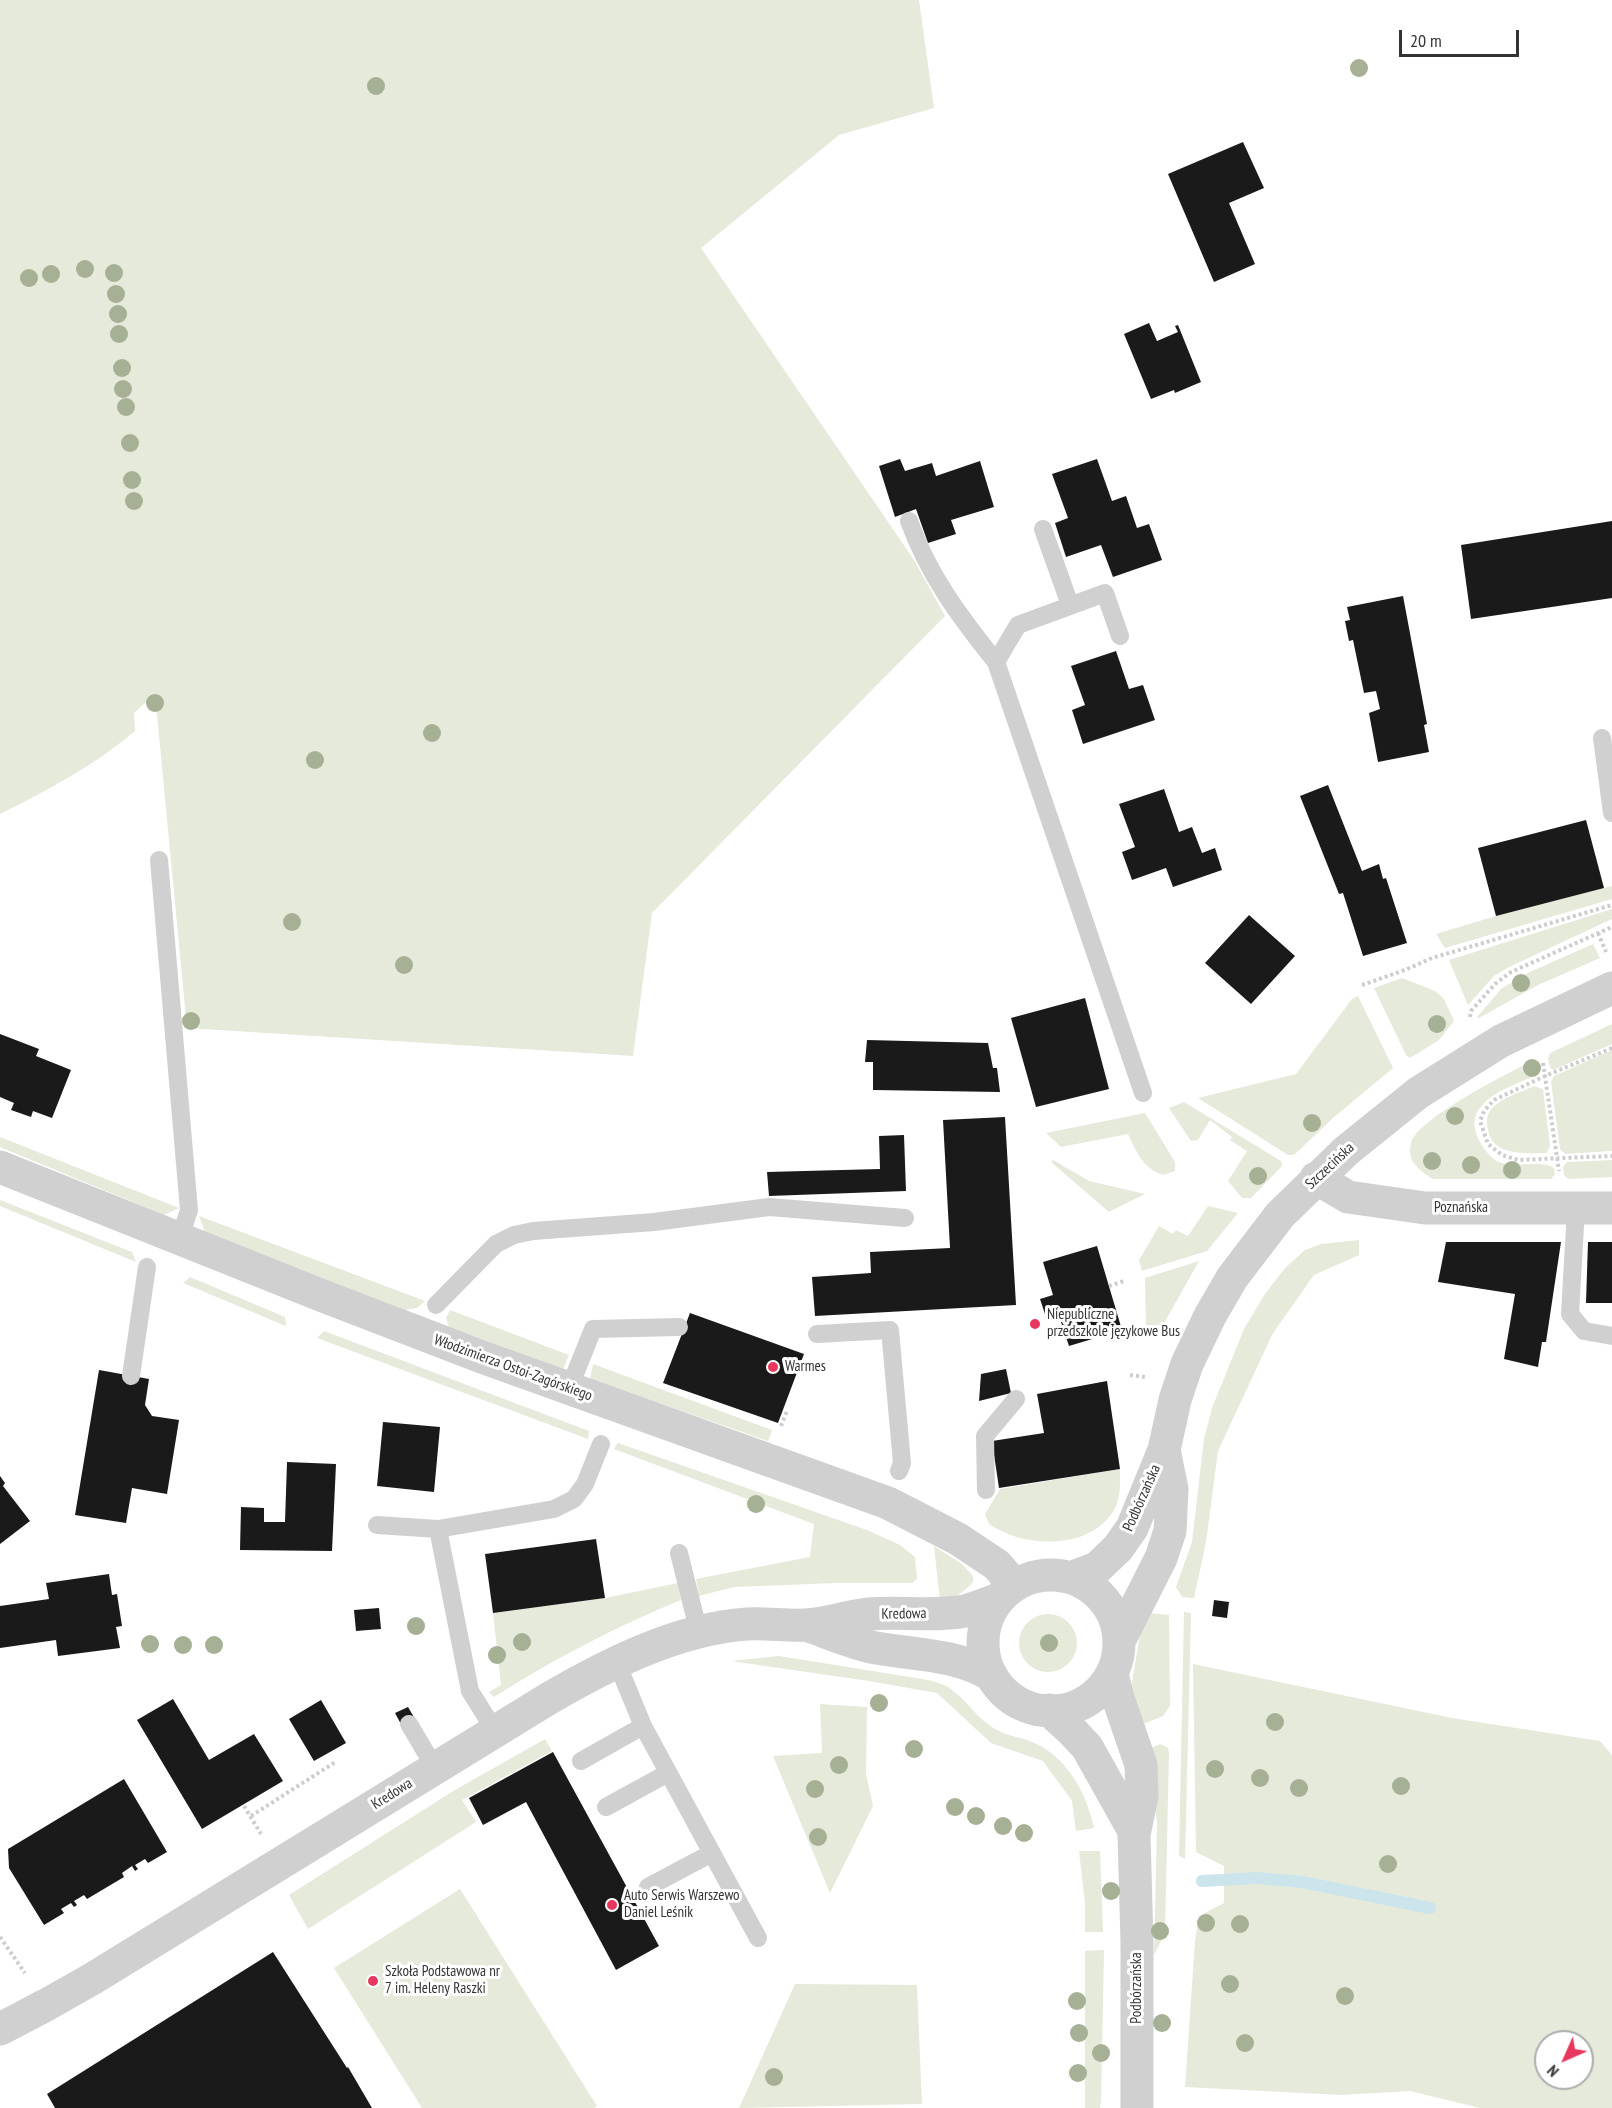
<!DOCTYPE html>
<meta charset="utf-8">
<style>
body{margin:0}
#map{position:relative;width:1612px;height:2108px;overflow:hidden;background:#fff;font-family:"PT Sans Narrow",sans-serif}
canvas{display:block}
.north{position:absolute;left:1534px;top:2030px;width:60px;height:60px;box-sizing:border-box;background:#fff;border:2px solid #adadad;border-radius:50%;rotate:225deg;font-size:16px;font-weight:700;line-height:24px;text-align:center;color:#333}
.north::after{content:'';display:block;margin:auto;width:21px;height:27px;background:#e8375e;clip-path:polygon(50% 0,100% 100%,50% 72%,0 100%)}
.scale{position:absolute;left:1399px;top:30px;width:120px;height:27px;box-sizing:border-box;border:3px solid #333;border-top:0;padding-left:8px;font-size:18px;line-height:21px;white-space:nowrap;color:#333;-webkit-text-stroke:4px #fff;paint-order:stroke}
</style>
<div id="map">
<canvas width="1612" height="2108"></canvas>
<div class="north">N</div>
<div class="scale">20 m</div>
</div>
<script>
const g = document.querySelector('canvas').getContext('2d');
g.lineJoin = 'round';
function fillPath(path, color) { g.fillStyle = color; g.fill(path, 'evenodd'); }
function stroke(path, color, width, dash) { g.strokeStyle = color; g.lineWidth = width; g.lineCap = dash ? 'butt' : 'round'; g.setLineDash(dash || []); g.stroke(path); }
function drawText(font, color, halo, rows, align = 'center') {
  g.font = font + ' "PT Sans Narrow",sans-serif'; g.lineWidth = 6; g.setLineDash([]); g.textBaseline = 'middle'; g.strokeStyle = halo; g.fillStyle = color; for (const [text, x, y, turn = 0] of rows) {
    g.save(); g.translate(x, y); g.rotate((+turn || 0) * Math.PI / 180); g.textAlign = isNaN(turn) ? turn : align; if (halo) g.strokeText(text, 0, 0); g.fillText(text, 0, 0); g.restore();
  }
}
fillPath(new Path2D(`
 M0,0H919L934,108L839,135L701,248L914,560L945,616L652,913L633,1056L187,1028L155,694L134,713L135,731C95,765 48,790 0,814Z
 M1612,886V899L1445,948L1436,934L1496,916Z
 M1612,909V919L1509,967L1494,976L1468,1005L1449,960Z
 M1593,944L1600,958L1538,985L1479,1018L1477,1017L1502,988L1530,972Z
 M1402,978L1435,991L1444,999L1454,1021L1439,1040L1410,1058L1406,1055L1374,988Z
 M1358,996L1393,1068L1333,1118L1294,1155H1288L1198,1098L1296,1074L1352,999Z
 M1612,1024V1044L1553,1070L1550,1068L1548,1058L1550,1053Z
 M1612,1050V1151L1565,1154L1560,1149L1551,1082L1554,1076Z
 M1532,1061L1537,1064L1539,1072L1537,1075C1512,1086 1461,1101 1478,1138C1482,1147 1490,1158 1499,1162C1517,1169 1541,1159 1554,1168L1555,1174L1551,1179H1433C1420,1171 1406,1161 1411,1143C1418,1118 1507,1074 1532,1061Z
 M1534,1086L1543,1089L1550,1146L1547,1153C1526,1153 1492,1157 1488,1129C1486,1122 1487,1113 1492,1108C1503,1097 1521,1092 1534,1086Z
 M1184,1102L1281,1161L1282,1166L1251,1198H1242L1228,1181L1247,1151L1230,1140L1232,1137L1210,1120L1198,1140L1191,1141L1169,1108Z
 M1145,1113L1175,1162V1171L1163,1175C1143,1168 1137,1153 1128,1134L1061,1147L1046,1133Z
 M0,1137L179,1208L164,1215L0,1147Z
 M1053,1160L1089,1181L1145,1194L1109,1212L1051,1162Z
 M1612,1160V1177L1568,1179L1564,1175L1563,1167L1567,1162Z
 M0,1200L132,1252L136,1262L0,1206Z
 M1208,1206L1238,1213L1207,1251L1142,1271L1139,1260L1159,1226L1173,1234L1176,1230L1188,1236Z
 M199,1216L425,1301L417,1308L405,1310L262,1256L205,1232Z
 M1359,1240V1255L1314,1275L1273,1333L1218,1451L1206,1542L1194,1598L1182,1597L1176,1587L1192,1542L1204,1439L1212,1408L1244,1329L1265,1294L1285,1268L1305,1250L1321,1244Z
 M1199,1261L1163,1325L1146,1326L1145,1278Z
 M190,1277L285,1317L286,1326L183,1283Z
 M450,1310L569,1355L563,1369L449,1327L446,1318Z
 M324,1331L589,1431L588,1439L317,1338Z
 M593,1364L772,1430L768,1441L590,1379Z
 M618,1443L867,1530L900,1545L915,1557L917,1579L912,1583H835L734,1587L699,1596L696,1579L810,1557L814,1524L614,1449Z
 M1120,1469C1120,1483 1121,1498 1114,1510C1090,1551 1023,1548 989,1524L985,1514L1000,1489Z
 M934,1546L962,1564L973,1576V1582C963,1593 955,1598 940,1601Z
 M678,1583L681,1600C615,1627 554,1659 494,1697L489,1692L501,1685L493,1613L605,1598Z
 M1184,1612L1191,1613L1185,1859L1179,1856Z
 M1149,1613L1169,1615L1170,1706L1163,1716L1141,1725L1131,1688L1141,1628Z
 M1019 1643a29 29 0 1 1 58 0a29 29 0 1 1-58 0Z
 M779,1656L922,1679C932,1681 944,1683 952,1690C966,1700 975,1715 989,1725C1001,1734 1013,1736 1027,1740C1065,1753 1086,1791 1094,1828L1076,1831L1072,1801L1043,1761L991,1743L937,1693L869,1681L731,1661Z
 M1193,1664L1452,1718L1600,1741L1612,1755V2108H1480L1410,2091L1341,2095L1185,2087L1195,1941L1199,1916L1224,1903V1866L1196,1852ZM1546,2042H1582V2078H1546Z
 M820,1704L867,1707L866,1774L873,1806L830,1893L773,1756L822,1753Z
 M545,1739L552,1751L462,1800L476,1822L308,1929L289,1895L455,1790Z
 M1161,1744L1168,1748L1169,1752L1165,1933L1154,1955L1157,1824L1150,1748Z
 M1079,1851H1100L1103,1932H1085V1903Z
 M460,1889L597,2106L594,2108H422L334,1968Z
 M1104,1950L1101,2102L1100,2108H1085V1951Z
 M795,1984L917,1985L922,2104L739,2108Z`), '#e5eadb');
stroke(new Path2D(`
 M1202,1881L1257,1878L1302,1882L1430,1908`), '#cce5ec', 12);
fillPath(new Path2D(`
 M1243,142L1264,188L1229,203L1255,264L1214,282L1168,174Z
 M1149,323L1157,341L1178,332L1175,326L1178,325L1201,382L1175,393L1174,390L1151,399L1124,334Z
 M900,459L905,471L932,463L936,476L980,461L994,507L951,520L956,534L928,543L916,509L895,517L879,466Z
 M1097,459L1112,501L1126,496L1137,528L1149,524L1162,560L1113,577L1101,545L1066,557L1055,523L1068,518L1052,474Z
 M1612,521V598L1471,619L1461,545Z
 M1403,596L1427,724L1424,725L1429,752L1378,762L1369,713L1380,709L1376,691L1364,693L1353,640L1349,641L1345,621L1350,620L1347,607Z
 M1116,651L1129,689L1143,685L1155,720L1083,744L1072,710L1085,705L1071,666Z
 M1328,785L1362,871L1379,864L1383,879L1386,878L1407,943L1363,956L1343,893L1339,894L1300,796Z
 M1164,789L1179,832L1192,827L1202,853L1215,848L1222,870L1173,887L1166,868L1132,880L1122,852L1135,847L1119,804Z
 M1586,820L1604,888L1496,916L1478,848Z
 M1249,915L1295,956L1251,1004L1205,963Z
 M1085,998L1109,1089L1036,1107L1011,1018Z
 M0,1034L39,1049L36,1056L71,1070L52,1118L33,1111L31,1117L11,1110L14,1103L0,1097Z
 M867,1040L988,1043L993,1068H997L1000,1092L873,1090V1062H865Z
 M1005,1117L1016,1305L815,1316L812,1277L871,1273L870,1252L950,1248L943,1120Z
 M904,1135L906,1191L769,1196L767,1172L880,1169L879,1136Z
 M1446,1242H1561L1546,1342H1542L1538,1367L1504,1359L1515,1294L1438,1282Z
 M1588,1242H1612V1303H1586Z
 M1097,1246L1122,1330L1069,1346L1057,1310L1045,1314L1040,1299L1053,1295L1043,1262Z
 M690,1313L804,1354L778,1423L663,1383Z
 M1006,1369L1011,1393L979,1401L981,1374Z
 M99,1370L149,1379L145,1405L152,1416L179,1420L167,1494L132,1488L126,1523L75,1515Z
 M1107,1381L1120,1469L999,1488L992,1441L1044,1433L1037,1394Z
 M383,1422L440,1427L434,1492L377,1486Z
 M287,1462L336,1464L332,1551L240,1550L241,1507L264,1508V1522H285Z
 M0,1476L5,1483L3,1486L30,1521L0,1544Z
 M596,1539L605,1598L493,1613L485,1554Z
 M109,1574L112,1595L117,1594L122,1626L116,1627L120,1648L58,1656L56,1640L0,1648V1606L49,1599L46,1583Z
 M1214,1600L1229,1602L1227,1618L1212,1616Z
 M379,1608L381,1629L356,1631L354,1610Z
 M173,1699L209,1760L254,1734L283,1781L202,1829L137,1720Z
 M321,1700L346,1743L314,1761L289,1719Z
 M408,1707L415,1719L402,1726L395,1713Z
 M553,1752L659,1946L616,1970L526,1802L483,1825L469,1798Z
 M124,1779L167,1852L148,1863L145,1859L135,1865L138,1869L135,1871L132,1866L122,1873L124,1877L87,1899L84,1895L74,1901L77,1905L74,1907L71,1903L61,1909L64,1913L44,1925L9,1868L8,1849Z
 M273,1952L347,2068L348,2067L372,2108H55L47,2094Z`), '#1a1a1a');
stroke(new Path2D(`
 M1598,933L1606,952
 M1362,985L1405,970L1432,958L1612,905
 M1470,1017L1471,1011L1495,984L1511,972L1612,927
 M1612,1048L1545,1076L1494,1100L1484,1111L1480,1121L1488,1144L1502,1155L1518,1160L1612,1156
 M1543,1063L1559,1171
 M1109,1286L1124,1281
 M1140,1333H1161
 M1130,1375L1145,1377
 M781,1426L787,1411
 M244,1806L261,1834
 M251,1816L337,1761
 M0,1937L25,1973`), '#cdcdcd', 4, [3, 3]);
stroke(new Path2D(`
 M909,521C929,576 960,617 996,662
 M1043,529L1070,605
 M1120,636L1105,593L1018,625L996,662L1143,1093
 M1602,738L1612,813
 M159,860L189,1210L180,1238
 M1576,1209L1570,1314L1584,1331L1612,1336
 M436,1305L496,1244L514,1235L533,1231L654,1222L769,1207L905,1218
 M817,1334L890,1330L902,1463L899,1471
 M131,1376L147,1267
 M569,1389L593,1329L679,1327
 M986,1490L985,1436L1016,1399
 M377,1525L438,1529L554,1509L574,1499L585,1484L601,1444
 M438,1529L470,1691L495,1731
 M679,1553L699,1633
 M617,1663L643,1726L758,1938
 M409,1724L435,1768
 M581,1761L643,1726
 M606,1807L668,1773
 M648,1887L712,1853`), '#d0d0d0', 18);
stroke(new Path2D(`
 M0,1167L323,1296L482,1357L888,1503L958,1539L997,1565L1014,1585
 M1316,1178L1348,1197L1425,1208H1612
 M983 1643a68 68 0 1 1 136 0a68 68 0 1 1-136 0Z
 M1073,1577L1097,1568L1118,1548L1132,1528L1164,1450L1175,1400L1187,1364L1210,1316L1232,1278L1280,1215L1346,1151L1418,1093L1501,1041L1612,988
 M809,1626C829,1633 850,1642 871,1647C912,1655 954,1653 991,1675
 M1120,1639L1161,1558L1170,1531L1172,1489L1164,1450
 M1112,1674L1118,1698L1141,1765L1142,1796L1134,1835L1137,1942V2108
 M1049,1710L1071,1730L1087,1747L1134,1831
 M0,2029L46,2005L92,1979L548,1699C608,1664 677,1629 747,1624C767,1623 787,1626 806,1625C827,1624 848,1616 869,1614C901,1611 933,1617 965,1611C976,1608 988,1603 999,1599`), '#d0d0d0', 33);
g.fillStyle = '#a6b095';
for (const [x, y] of [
 [1359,68],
 [376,86],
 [85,269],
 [114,273],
 [51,274],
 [29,278],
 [116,294],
 [118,314],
 [119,334],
 [122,368],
 [123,389],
 [126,407],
 [130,443],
 [132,480],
 [134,501],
 [155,703],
 [432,733],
 [315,760],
 [292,922],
 [404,965],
 [1521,983],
 [191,1021],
 [1437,1024],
 [1532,1068],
 [1455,1116],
 [1312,1123],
 [1432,1161],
 [1471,1165],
 [1512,1170],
 [1258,1176],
 [756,1504],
 [416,1626],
 [522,1642],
 [1049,1643],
 [150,1644],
 [183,1645],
 [214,1645],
 [497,1655],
 [879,1703],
 [1275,1722],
 [914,1749],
 [839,1765],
 [1215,1769],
 [1260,1778],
 [1401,1786],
 [1299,1788],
 [815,1789],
 [955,1807],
 [976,1816],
 [1003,1826],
 [1024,1833],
 [818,1837],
 [1388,1864],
 [1111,1891],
 [1206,1923],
 [1240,1924],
 [1160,1931],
 [1230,1984],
 [1345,1996],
 [1077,2001],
 [1162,2023],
 [1079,2033],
 [1245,2043],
 [1101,2053],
 [1078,2073],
 [774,2077]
]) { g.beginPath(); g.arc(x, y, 9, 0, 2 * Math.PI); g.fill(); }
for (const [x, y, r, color] of [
 [1035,1324,6,"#e8375e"],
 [773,1367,6,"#e8375e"],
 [612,1905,6,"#e8375e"],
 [373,1981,6,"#e8375e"]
]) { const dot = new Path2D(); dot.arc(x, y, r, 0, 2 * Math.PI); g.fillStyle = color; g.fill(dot); stroke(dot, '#fff', 2); }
drawText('15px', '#333', '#fff', [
 ["Szczecińska",1330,1166,-43],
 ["Poznańska",1461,1208],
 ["Włodzimierza Ostoi-Zagórskiego",513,1368,20],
 ["Podbórzańska",1142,1498,-66],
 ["Kredowa",904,1614,-1],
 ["Kredowa",392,1794,-32],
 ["Podbórzańska",1137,1988,-90]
]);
drawText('15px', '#333', '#fff', [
 ["Niepubliczne",1047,1315],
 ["przedszkole językowe Bus",1047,1332],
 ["Warmes",785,1367],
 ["Auto Serwis Warszewo",624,1896],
 ["Daniel Leśnik",624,1913],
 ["Szkoła Podstawowa nr",385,1972],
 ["7 im. Heleny Raszki",385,1989]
], 'left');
</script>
